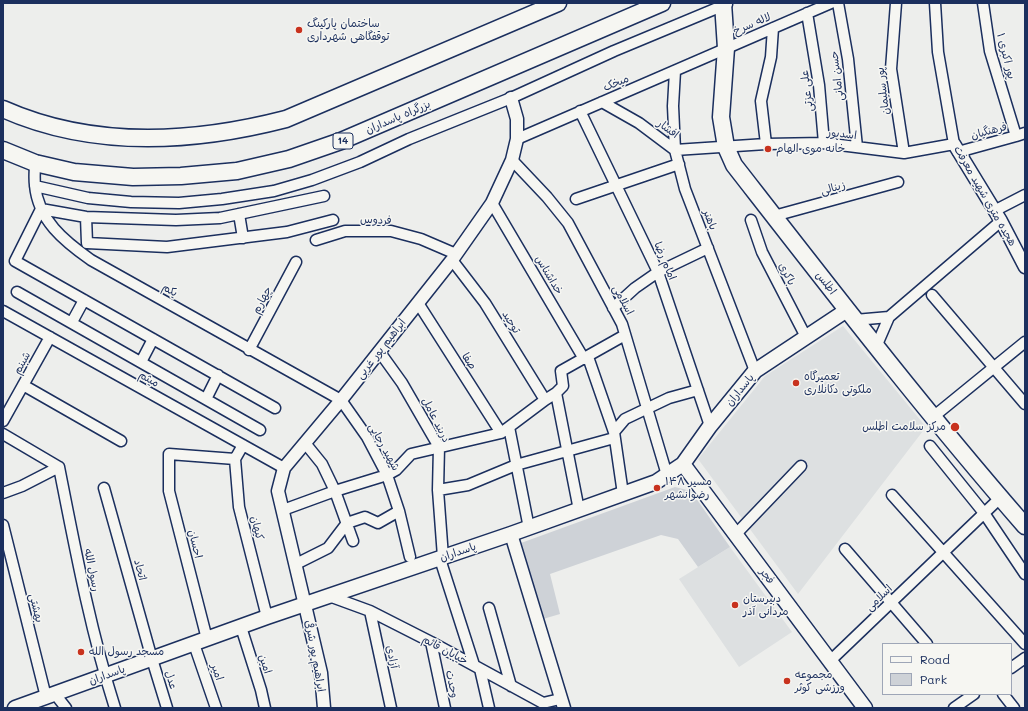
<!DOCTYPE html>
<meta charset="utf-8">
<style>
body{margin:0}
#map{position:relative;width:1028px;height:711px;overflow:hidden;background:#edeeec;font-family:Mali,sans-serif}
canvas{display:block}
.frame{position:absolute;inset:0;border:4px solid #1b2f5e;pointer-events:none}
.legend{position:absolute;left:882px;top:643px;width:130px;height:52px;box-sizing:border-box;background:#f6f6f2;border:1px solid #9ea6b7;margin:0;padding:5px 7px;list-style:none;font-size:12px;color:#1b2f5e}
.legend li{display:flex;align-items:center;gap:8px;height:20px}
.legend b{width:20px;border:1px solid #9ea6b7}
</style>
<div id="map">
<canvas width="1028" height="711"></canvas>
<div class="frame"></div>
<ul class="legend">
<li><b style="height:5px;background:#f6f6f2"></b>Road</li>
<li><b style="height:11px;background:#ced2d7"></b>Park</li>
</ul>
</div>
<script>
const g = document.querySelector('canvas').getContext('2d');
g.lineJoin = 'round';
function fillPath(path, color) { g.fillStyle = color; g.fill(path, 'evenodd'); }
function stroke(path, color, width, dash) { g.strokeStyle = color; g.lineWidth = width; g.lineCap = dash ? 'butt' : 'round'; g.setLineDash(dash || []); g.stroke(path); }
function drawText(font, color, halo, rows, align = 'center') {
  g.font = font + ' Mali,"Playpen Sans Arabic",sans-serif'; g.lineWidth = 3; g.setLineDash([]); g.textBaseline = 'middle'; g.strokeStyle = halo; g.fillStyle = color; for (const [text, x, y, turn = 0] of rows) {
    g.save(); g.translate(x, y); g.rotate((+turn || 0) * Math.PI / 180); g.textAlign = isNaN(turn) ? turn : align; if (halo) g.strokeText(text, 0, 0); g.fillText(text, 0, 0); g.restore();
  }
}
fillPath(new Path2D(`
 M843,326L926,427L798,594L698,459L765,376Z
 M730,547L792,632L739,667L679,579Z`), '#dde0e1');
fillPath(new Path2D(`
 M675,487L691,491L730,547L698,567L678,539L661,535L550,574L560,614L543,619L521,543Z`), '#ced2d7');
const minor = new Path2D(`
 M838,3L848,59L857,147
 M896,3L891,69L904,153
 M983,3L990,51L1016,136
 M807,13L819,85L824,143
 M675,71L673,106L675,150L685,189L755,371
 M602,102L639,123L675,150L766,144L824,143L904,153L954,144L938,52L935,3
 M580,111L658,272L710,426
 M517,139L831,3
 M766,144L761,101L771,57L773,28
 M958,152L1016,136L1025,133
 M512,160L547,197L568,223L622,324L667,475
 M35,163C35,170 34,177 35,185C38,220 64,241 91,260L341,400L367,437L387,475L399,511L410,557
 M35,186L88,198L131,202L179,203L222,199L274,191L312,180L360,162L409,139L511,98L614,51L727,4
 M576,199L679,164
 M492,203L584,359
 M994,211L1025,195
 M239,214L243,238
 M774,216L898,182
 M86,217L87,243L167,247L287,232L333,220
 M751,220L762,252L806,337
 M316,240L345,231H391L421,239L456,254
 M452,260L485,303L545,400
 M17,292L260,430
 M932,295L1025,404
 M418,303L501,433
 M613,308L635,288L658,272L708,248
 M3,311L284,468
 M889,317L1001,221
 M855,320L889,317L876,347
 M72,322L84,300
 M249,350L296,262
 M379,351L402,383L439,447L438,490L443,557
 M588,357L614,432L623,494
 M141,362L153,339
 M23,385L121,441
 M556,393L579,510
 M206,399L218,375
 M275,408L15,261L41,209L86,217L176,220L220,218L324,196
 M933,417L1025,342
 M3,421L50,337
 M509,427L529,528
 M614,432L625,419L669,398L698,390
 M3,434L59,467
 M305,443L322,464L335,491L353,541
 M243,445L235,459L239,507L267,617
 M930,446L984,513L1025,574
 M59,467C75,548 90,629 115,708
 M104,488L152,659L167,708
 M438,490L468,485L516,465L614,438
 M3,493L22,486L59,467
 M892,495L1025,644
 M283,510L335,491L387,475L396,470L411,454L501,433L545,400L556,393L563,386L561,371L625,335
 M3,525L46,697
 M736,534L801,466
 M845,549L927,644
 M440,559L474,665
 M296,564L328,548L347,523L365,517L378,523L399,511
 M329,596L370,611L431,642L543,703L560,699
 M489,608L511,686
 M370,611L391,708
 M241,627L261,690L265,708
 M207,639L169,491V454L235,459
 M431,642L445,708
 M194,644L216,708
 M830,661L1000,498
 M1011,668L1025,658
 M480,669L489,708
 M55,694L66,708
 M1003,694L1014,708
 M954,708L974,694`);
const tertiary = new Path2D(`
 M954,144L1001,221L1025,267
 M511,534L564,708
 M324,708L321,673L278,491L284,468L341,400L452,260L492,203L512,160L517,139V119L511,98`);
const secondary = new Path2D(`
 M683,464L865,708
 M15,708L267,617L511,534L656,482L683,464L710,426L755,371L847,310`);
const primary = new Path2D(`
 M723,3L726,48L721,117L726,147L734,165C829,287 923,409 1025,526`);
const trunk = new Path2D(`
 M3,109C93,149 193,143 286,119L558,3
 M3,150L35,163L74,172L133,177L181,176L237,171L289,159L341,141L662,3`);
stroke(minor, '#1b2f5e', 13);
stroke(tertiary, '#1b2f5e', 15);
stroke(secondary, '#1b2f5e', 17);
stroke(primary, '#1b2f5e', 19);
stroke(trunk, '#1b2f5e', 19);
stroke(minor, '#f6f6f2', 10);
stroke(tertiary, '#f6f6f2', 12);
stroke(secondary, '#f6f6f2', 14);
stroke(primary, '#f6f6f2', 16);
stroke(trunk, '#f6f6f2', 16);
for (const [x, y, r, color] of [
 [299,30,4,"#c8321e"],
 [768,149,4,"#c8321e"],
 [796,383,4,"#c8321e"],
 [955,427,5,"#c8321e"],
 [657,488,4,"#c8321e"],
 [735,605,4,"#c8321e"],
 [81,652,4,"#c8321e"],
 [787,681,4,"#c8321e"]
]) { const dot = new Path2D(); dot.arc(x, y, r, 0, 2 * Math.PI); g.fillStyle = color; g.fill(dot); stroke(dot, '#f6f6f2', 1.5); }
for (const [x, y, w] of [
 [343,141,20]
]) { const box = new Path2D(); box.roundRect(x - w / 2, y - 8, w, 16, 3); g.fillStyle = '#f6f6f2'; g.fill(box); stroke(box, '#1b2f5e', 1); }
drawText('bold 10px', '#1b2f5e', null, [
 ["14",343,141]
]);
drawText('11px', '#1b2f5e', '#f6f6f2', [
 ["ساختمان پارکینگ",307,24],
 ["توقفگاهی شهرداری",307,37],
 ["خانه موی الهام",776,149],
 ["تعمیرگاه",804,377],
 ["ملکوتی دکانلاری",804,390],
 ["مرکز سلامت اطلس",946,427,"right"],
 ["مسیر ۱۴۸",665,482],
 ["رضوانشهر",665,495],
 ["دبیرستان",743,599],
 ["مردانی آذر",743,612],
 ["مسجد رسول الله",89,652],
 ["مجموعه",795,675],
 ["ورزشی کوثر",795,688]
], 'left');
drawText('11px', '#1b2f5e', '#f6f6f2', [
 ["لاله سرخ",752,24,-23],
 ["پور اکبری ۱",1006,56,76],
 ["حسن امانی",837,76,-97],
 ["میخک",616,83,-23],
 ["علی عزتی",807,91,-97],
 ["پور سلیمان",883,91,-97],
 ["بزرگراه پاسداران",398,117,-23],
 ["افشار",668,129,36],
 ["فرهنگیان",989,131,-15],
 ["اسدپور",842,134,6],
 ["زینالی",833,188,-15],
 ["هجده متری شهید معرفت",985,196,60],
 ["فردوس",376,220,2],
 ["باهنر",710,220,69],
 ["امام رضا",665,261,67],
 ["باکری",787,274,63],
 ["خداشناس",549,275,59],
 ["اطلس",826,283,52],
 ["یکم",170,290,30],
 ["چهارم",262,300,-62],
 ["اسلامی",623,300,62],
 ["توحید",511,322,58],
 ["ابراهیم پور غربی",381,349,-52],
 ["صفا",469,361,57],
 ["شبنم",22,363,-61],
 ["میثم",149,379,29],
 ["پاسداران",740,390,-51],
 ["دربند عامل",436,420,63],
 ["شهید رجایی",384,447,61],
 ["کیهان",257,528,76],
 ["احسان",195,544,76],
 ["پاسداران",458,552,-19],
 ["رسول الله",92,570,78],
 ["اتحاد",140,570,75],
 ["فجر",767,576,53],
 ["اسلامی",879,598,-44],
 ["بهشتی",36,608,76],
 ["خیابان قائم",445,650,28],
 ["ابراهیم پور شرقی",315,656,80],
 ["آزادی",392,657,78],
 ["امین",265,664,72],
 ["امیر",217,672,71],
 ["پاسداران",107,675,-20],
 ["عدل",171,680,73],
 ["وحدت",452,684,78]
]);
</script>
